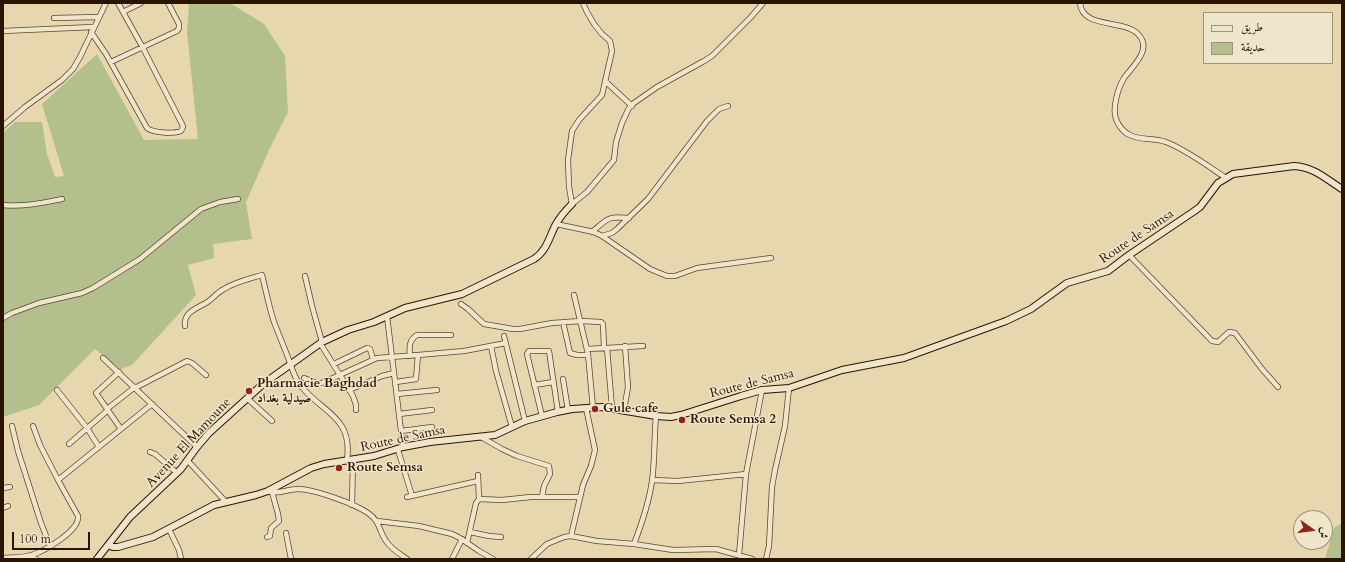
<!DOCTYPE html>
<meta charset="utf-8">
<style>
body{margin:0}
#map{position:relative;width:1345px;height:562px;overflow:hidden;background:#e7d7ae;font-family:Cardo,Amiri,serif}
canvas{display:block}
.frame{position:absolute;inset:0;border:4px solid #2a1401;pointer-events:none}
.legend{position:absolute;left:1203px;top:12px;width:130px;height:52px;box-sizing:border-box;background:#efe5ca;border:1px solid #a0917a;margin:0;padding:5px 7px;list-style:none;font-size:12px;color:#2a1401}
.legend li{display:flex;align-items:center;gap:8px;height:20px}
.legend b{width:20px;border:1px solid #a0917a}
.north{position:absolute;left:1293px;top:510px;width:40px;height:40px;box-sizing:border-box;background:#efe5ca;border:1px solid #a0917a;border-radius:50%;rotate:104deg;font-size:11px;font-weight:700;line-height:16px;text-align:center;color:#2a1401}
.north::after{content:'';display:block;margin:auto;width:14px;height:18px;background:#8f2418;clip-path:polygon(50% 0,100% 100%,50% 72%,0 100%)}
.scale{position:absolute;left:12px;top:532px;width:78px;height:18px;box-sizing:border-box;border:2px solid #2a1401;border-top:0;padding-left:5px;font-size:12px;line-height:14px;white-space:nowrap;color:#2a1401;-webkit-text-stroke:3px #efe5ca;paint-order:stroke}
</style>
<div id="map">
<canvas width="1345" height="562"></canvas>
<div class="frame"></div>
<ul class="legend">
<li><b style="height:5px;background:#efe5ca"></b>طريق</li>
<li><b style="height:11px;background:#b3bf8c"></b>حديقة</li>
</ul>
<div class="north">ش</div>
<div class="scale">100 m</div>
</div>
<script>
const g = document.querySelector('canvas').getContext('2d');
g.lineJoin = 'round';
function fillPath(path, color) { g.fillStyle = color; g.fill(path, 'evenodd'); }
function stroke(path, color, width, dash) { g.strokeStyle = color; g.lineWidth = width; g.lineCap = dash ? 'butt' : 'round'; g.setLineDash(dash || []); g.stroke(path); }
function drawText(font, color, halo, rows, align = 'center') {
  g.font = font + ' Cardo,Amiri,serif'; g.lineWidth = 3; g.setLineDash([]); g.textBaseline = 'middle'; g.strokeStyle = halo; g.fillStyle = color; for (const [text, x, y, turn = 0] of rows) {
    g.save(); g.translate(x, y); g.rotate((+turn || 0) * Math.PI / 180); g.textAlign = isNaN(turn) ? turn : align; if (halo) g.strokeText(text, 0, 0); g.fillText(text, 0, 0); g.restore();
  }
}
fillPath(new Path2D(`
 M188,3H230L264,24L285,56L288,112L269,150L246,202L252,239L213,244L214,258L188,265L196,295L132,365L120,369L95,349L39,405L3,417V133L15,122H42L47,154L55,177L64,176L42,104L97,54L144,140L198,139L187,32L189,6Z
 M1342,523V559H1325L1334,528Z`), '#b3bf8c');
const street = new Path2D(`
 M583,3L587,12L594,24L602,34L610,41L612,51L602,95L579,120L572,131L568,160L569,187L572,204L587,192L614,160L616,142L622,123L629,108L634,103L657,87L704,61L712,56L751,17L763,3
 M1080,3C1082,29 1123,19 1138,34C1153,49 1133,66 1124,78C1118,88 1112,108 1116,119C1118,125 1124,133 1130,135C1140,141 1154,137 1166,142C1185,149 1208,166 1226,178
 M123,12L141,3
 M54,18L98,17
 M3,31L93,27
 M91,32L106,54L147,128C153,133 174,134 181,131L183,127L182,124L143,48L118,3
 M111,62L177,31L179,28V24L168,3
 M605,81L632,106
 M3,126L25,107L62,80L73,69L80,57L106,3
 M3,205C23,207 42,203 62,199
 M556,224L594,232L602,236L650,269L667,276H675L697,268L771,258
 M592,232C608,218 608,216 629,218
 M602,236L612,233L617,229L648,199L707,121L719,109L728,106
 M1129,255L1212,341L1218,342L1229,332L1235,333L1262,369L1278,387
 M305,276L312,306L322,342
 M574,295L588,354L593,408
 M461,304L468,309L484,324L513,329H520L552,323L581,321L601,322L603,324L604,348
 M387,316L403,447
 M3,318L12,313L39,303L82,293L93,288L140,259L201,209L220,202L238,199
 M563,322L570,353L577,355H588
 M185,326C183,311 199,308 209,301C214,297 218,292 224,289C235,282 249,279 262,275C266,291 269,307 274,322C279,335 284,347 289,360C292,368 294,377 300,385C322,413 353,416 347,460
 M504,336L525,421
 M320,343L353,396L356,405V410
 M491,346L496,371L512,427
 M607,348L612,408
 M587,349L643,346
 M418,355L464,351L506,343
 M410,356C409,347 409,340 417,335H451
 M103,358L197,447
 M334,364L367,348L370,349L373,359
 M119,372L96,393L121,429
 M304,378L317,383H322L377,358L418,355L416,379L396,382
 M563,379L568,410
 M534,385L553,382
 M135,388L187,361L192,363L206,375
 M57,390L87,428L99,447
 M349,390L382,376L394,373
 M397,394L437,390
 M247,398L272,421
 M107,409L135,387
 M624,410L628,387L625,346
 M399,414L432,410
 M542,416L527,354L529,351H549L558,412
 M12,426L18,451L41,523L50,546
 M33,426L40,445L58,480
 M401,431L432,427
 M481,437L502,449L517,456L549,466L550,474L544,486L542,497
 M69,444L108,410
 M398,450L412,496
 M150,452L155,454L177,473
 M188,461L226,502
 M478,475L479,499
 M652,480L678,481L746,474
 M3,488L10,487
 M268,491C279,495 287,489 298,489C314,489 355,504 368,513C380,521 379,531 386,541C391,549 400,554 407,559
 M407,497L478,481
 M352,505L353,460
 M3,508L8,506
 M377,521L419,526L452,534L460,538L479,551L493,559
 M169,529L179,550L181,559
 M470,532L489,536L501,537
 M286,533L291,559
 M571,536L583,485L591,466L595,450L586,408
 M267,537L270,536L271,528L279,521L278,514L272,492
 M467,543L476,503L479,499L502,500L531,497H580
 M634,544C642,523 649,503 652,481C655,460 654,438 656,416
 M31,555L36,559
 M739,555L746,474L762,390
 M3,558C12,557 23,558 32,555C44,551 80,531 78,516L58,480L152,404
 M452,559L462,539
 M531,559L547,544L564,537L571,536L597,541L634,544L673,550L716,549L752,559
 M766,559L769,546L772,487L775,470L785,426L789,388`);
const secondary = new Path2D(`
 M108,545L113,547H118L153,537L214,505L256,495L268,491L311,468L324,464L374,456L403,447L430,442L495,435L525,421L557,412L572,409L602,407L656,416L671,417L681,415L741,396L762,390L789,388L842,370L904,358L1006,321L1031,309L1067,283L1108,271L1129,255L1193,212L1200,207L1218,183L1233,174L1294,166C1314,167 1326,179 1342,189
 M97,559L130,517L181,469L197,447L209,433L263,384L322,342L348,330L374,322L405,308L462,294L534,259C547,251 549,237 556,224C560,217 566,210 572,204`);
stroke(street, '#59452c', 6);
stroke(secondary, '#2a1401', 8);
stroke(street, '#efe5ca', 4.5);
stroke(secondary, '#efe5ca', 6);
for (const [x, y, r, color] of [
 [249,391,4,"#8f2418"],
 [595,409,4,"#8f2418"],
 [682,420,4,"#8f2418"],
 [339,468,4,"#8f2418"]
]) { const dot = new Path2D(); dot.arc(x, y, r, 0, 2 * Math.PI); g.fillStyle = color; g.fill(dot); stroke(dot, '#efe5ca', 1.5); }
drawText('13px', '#2a1401', '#efe5ca', [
 ["Route de Samsa",1137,237,-34],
 ["Route de Samsa",752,384,-14],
 ["Route de Samsa",403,439,-12],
 ["Avenue El Mamoune",189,443,-47]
]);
drawText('bold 13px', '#2a1401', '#efe5ca', [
 ["Pharmacie Baghdad",257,384],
 ["صيدلية بغداد",257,399],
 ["Gule cafe",603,409],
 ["Route Semsa 2",690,420],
 ["Route Semsa",347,468]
], 'left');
</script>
